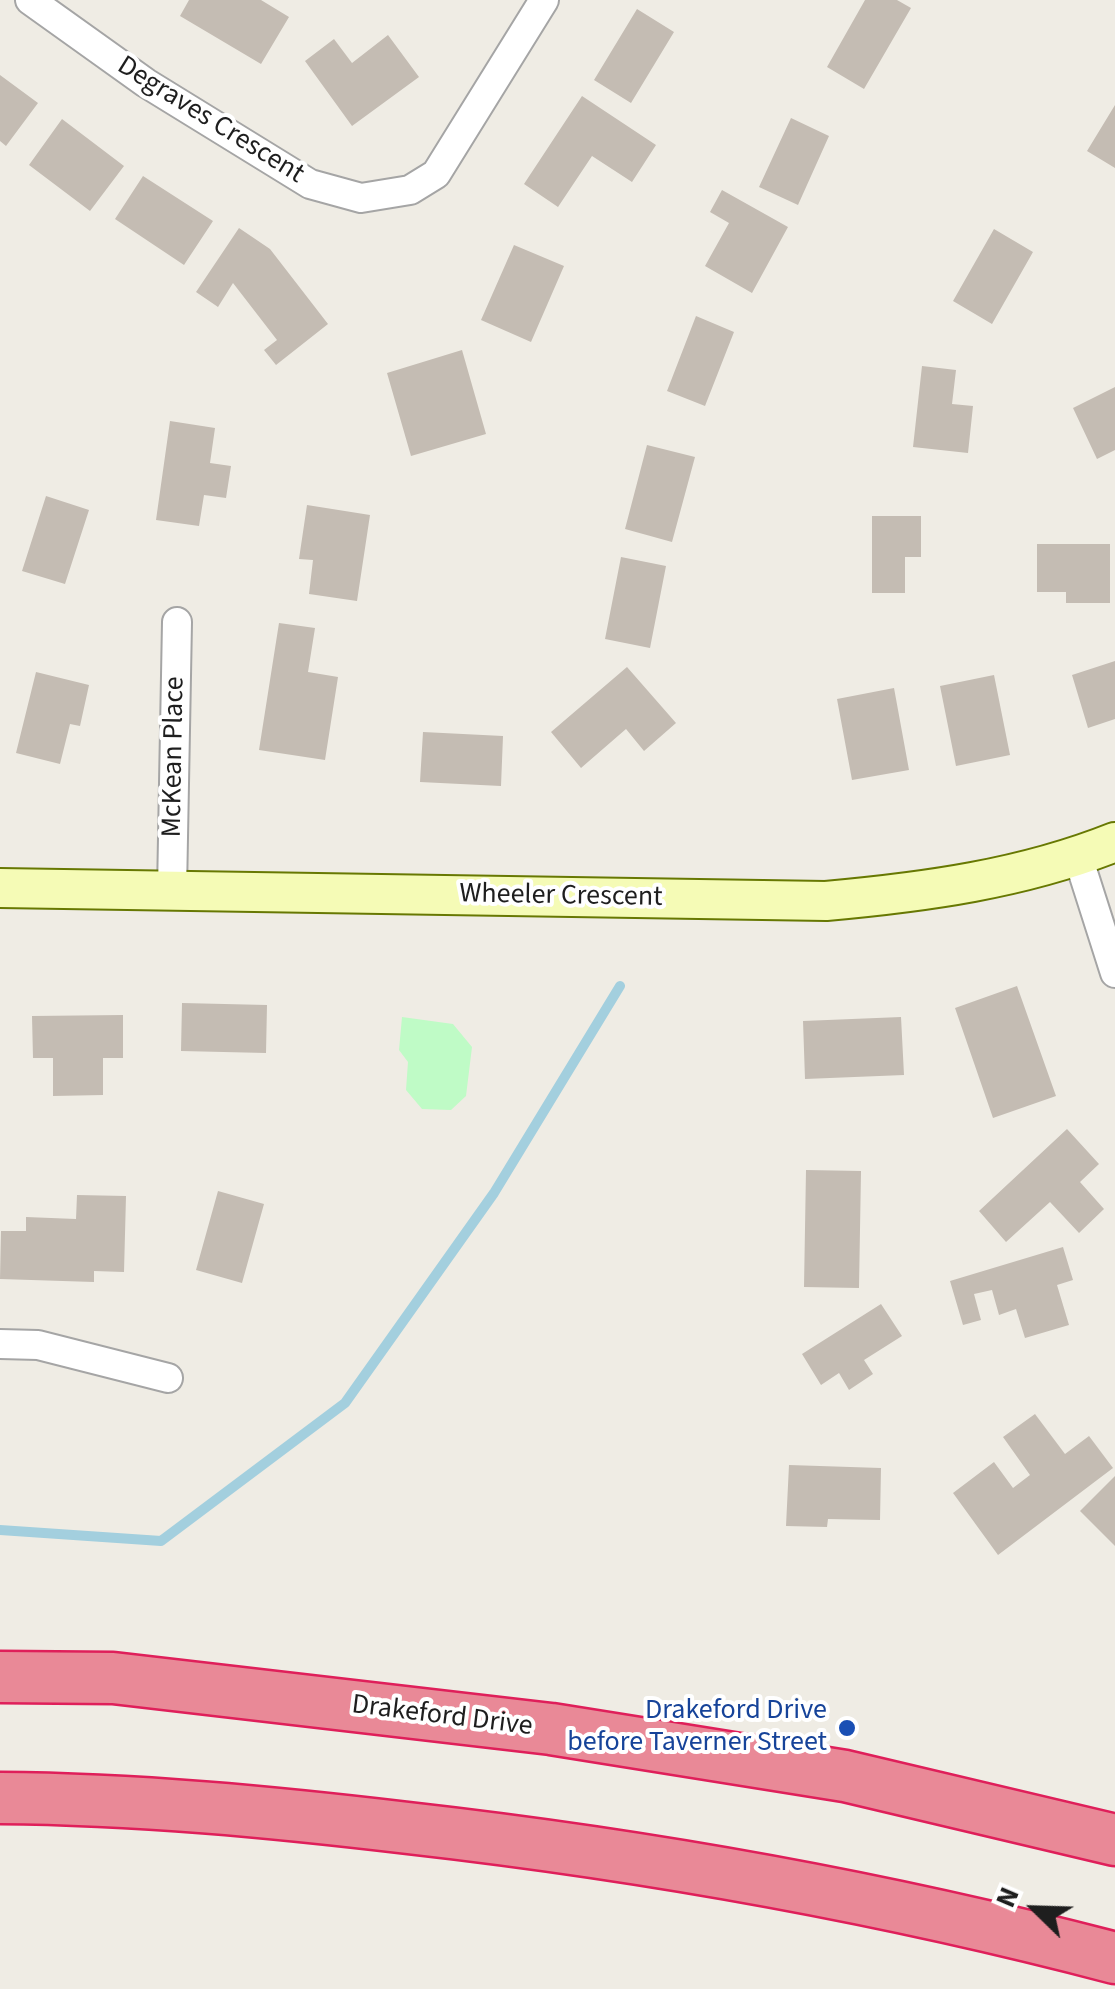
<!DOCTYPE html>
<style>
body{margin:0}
#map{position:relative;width:1115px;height:1989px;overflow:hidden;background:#efece4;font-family:"Source Sans 3",sans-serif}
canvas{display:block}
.north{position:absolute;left:985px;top:1859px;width:100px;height:100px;-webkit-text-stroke:8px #fff;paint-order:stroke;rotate:293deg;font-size:28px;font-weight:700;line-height:40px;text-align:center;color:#1e1e1e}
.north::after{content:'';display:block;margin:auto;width:35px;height:45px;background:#1e1e1e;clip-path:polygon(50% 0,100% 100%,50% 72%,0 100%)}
</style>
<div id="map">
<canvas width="1115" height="1989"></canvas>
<div class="north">N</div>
</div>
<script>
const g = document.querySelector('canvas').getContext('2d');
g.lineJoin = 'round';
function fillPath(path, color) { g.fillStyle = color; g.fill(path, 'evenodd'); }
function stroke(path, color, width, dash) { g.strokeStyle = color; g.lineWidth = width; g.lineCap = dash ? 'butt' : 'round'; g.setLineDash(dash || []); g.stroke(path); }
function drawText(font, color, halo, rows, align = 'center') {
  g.font = font + ' "Source Sans 3",sans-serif'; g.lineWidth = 8; g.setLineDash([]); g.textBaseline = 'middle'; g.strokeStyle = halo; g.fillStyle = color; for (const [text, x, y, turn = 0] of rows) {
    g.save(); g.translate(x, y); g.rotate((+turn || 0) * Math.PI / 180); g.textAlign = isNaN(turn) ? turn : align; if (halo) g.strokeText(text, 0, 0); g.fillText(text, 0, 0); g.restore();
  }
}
fillPath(new Path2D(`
 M402,1017L453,1024L472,1047L466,1096L451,1110L422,1109L406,1090L408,1062L399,1050Z`), '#bffbc6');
stroke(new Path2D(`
 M0,1530L161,1541L345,1403L494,1193L620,986`), '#a3cfde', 10);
fillPath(new Path2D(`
 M189,0H261L289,17L261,64L180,16Z
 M865,0H897L911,8L864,89L827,67Z
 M637,9L674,32L631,103L594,80Z
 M388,35L419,77L352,126L305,61L334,39L352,63Z
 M0,75L38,103L6,146L0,141Z
 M582,96L656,145L632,182L592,156L558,207L524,184Z
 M1115,105V168L1087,151Z
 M791,118L829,136L798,205L759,187Z
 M62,119L124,166L90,211L29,165Z
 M143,176L213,221L184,265L115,219Z
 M722,190L788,227L752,293L705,266L729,223L710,212Z
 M239,228L270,249L328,324L276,365L264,350L277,340L233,283L218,307L196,292Z
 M994,229L1033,252L992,324L953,301Z
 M514,245L564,266L531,342L481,320Z
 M696,316L734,332L705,406L667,391Z
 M462,350L486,434L411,456L387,373Z
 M922,366L956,370L952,404L973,406L968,453L913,447Z
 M1115,387V450L1097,459L1073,408Z
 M170,421L215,428L210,463L231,466L226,498L204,495L199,526L156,520Z
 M647,445L695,457L672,542L625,529Z
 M46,496L89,510L65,584L22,571Z
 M307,505L370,515L357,601L309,594L313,560L299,559Z
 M872,516H921V557H905V593H872Z
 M1037,544H1110V603H1066V592H1037Z
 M621,557L666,566L650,648L605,639Z
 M279,623L315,628L308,672L338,677L325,760L259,750Z
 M1115,661V719L1088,728L1072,675Z
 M627,667L676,723L644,751L626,729L581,768L551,732Z
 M36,672L89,685L80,726L70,724L60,764L16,753Z
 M994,675L1010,755L956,766L940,686Z
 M894,688L909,770L852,780L837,699Z
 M423,732L503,736L501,786L420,782Z
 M1017,986L1056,1096L993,1118L955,1008Z
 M182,1003L267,1005L266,1053L181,1051Z
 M123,1015V1058H103V1095L53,1096V1058H33L32,1016Z
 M901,1017L904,1075L805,1079L803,1021Z
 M1067,1129L1099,1164L1080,1182L1104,1209L1079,1233L1050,1202L1006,1242L979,1211Z
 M806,1170L861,1171L859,1288L804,1287Z
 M218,1191L264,1204L242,1283L196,1270Z
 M77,1195L126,1196L124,1272L94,1271V1282L0,1279L1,1231H26V1217L76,1219Z
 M1063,1247L1073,1280L1057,1285L1069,1325L1025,1338L1016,1309L999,1315L992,1290L974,1294L981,1320L963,1325L950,1281Z
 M881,1304L902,1336L864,1360L873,1374L849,1390L839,1373L821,1385L802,1354Z
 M1035,1414L1065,1454L1089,1436L1113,1468L998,1555L953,1493L994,1462L1013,1488L1030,1475L1003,1437Z
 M789,1465L881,1468L880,1520L828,1519L827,1527L786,1526Z
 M1115,1476V1546L1080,1511Z`), '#c4bcb3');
const street = new Path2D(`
 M30,0L146,83L310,184L361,198L410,190L436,174L544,0
 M1078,857L1115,973
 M172,891L177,622
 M0,1344L38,1345L168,1378`);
const secondary = new Path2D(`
 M0,888L826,901C925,892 1022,879 1115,842`);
const highway = new Path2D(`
 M0,1677L113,1678L551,1729L845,1776L1115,1840
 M0,1798C136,1799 273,1812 408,1828C646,1855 883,1897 1115,1958`);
stroke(street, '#a5a5a5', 32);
stroke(secondary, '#677802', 42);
stroke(highway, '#df1f5a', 55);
stroke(street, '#fff', 28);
stroke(secondary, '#f5fbb6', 38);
stroke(highway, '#e98997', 50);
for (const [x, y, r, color] of [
 [847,1728,10,"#1a4fb4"]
]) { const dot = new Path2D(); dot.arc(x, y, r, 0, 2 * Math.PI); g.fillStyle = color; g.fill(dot); stroke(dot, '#fff', 4); }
drawText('28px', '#1e1e1e', '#fff', [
 ["Degraves Crescent",210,121,32],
 ["McKean Place",175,757,-89],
 ["Wheeler Crescent",561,897,1],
 ["Drakeford Drive",442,1717,7]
]);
drawText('28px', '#164399', '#fff', [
 ["Drakeford Drive",827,1712],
 ["before Taverner Street",827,1744]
], 'right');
</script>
